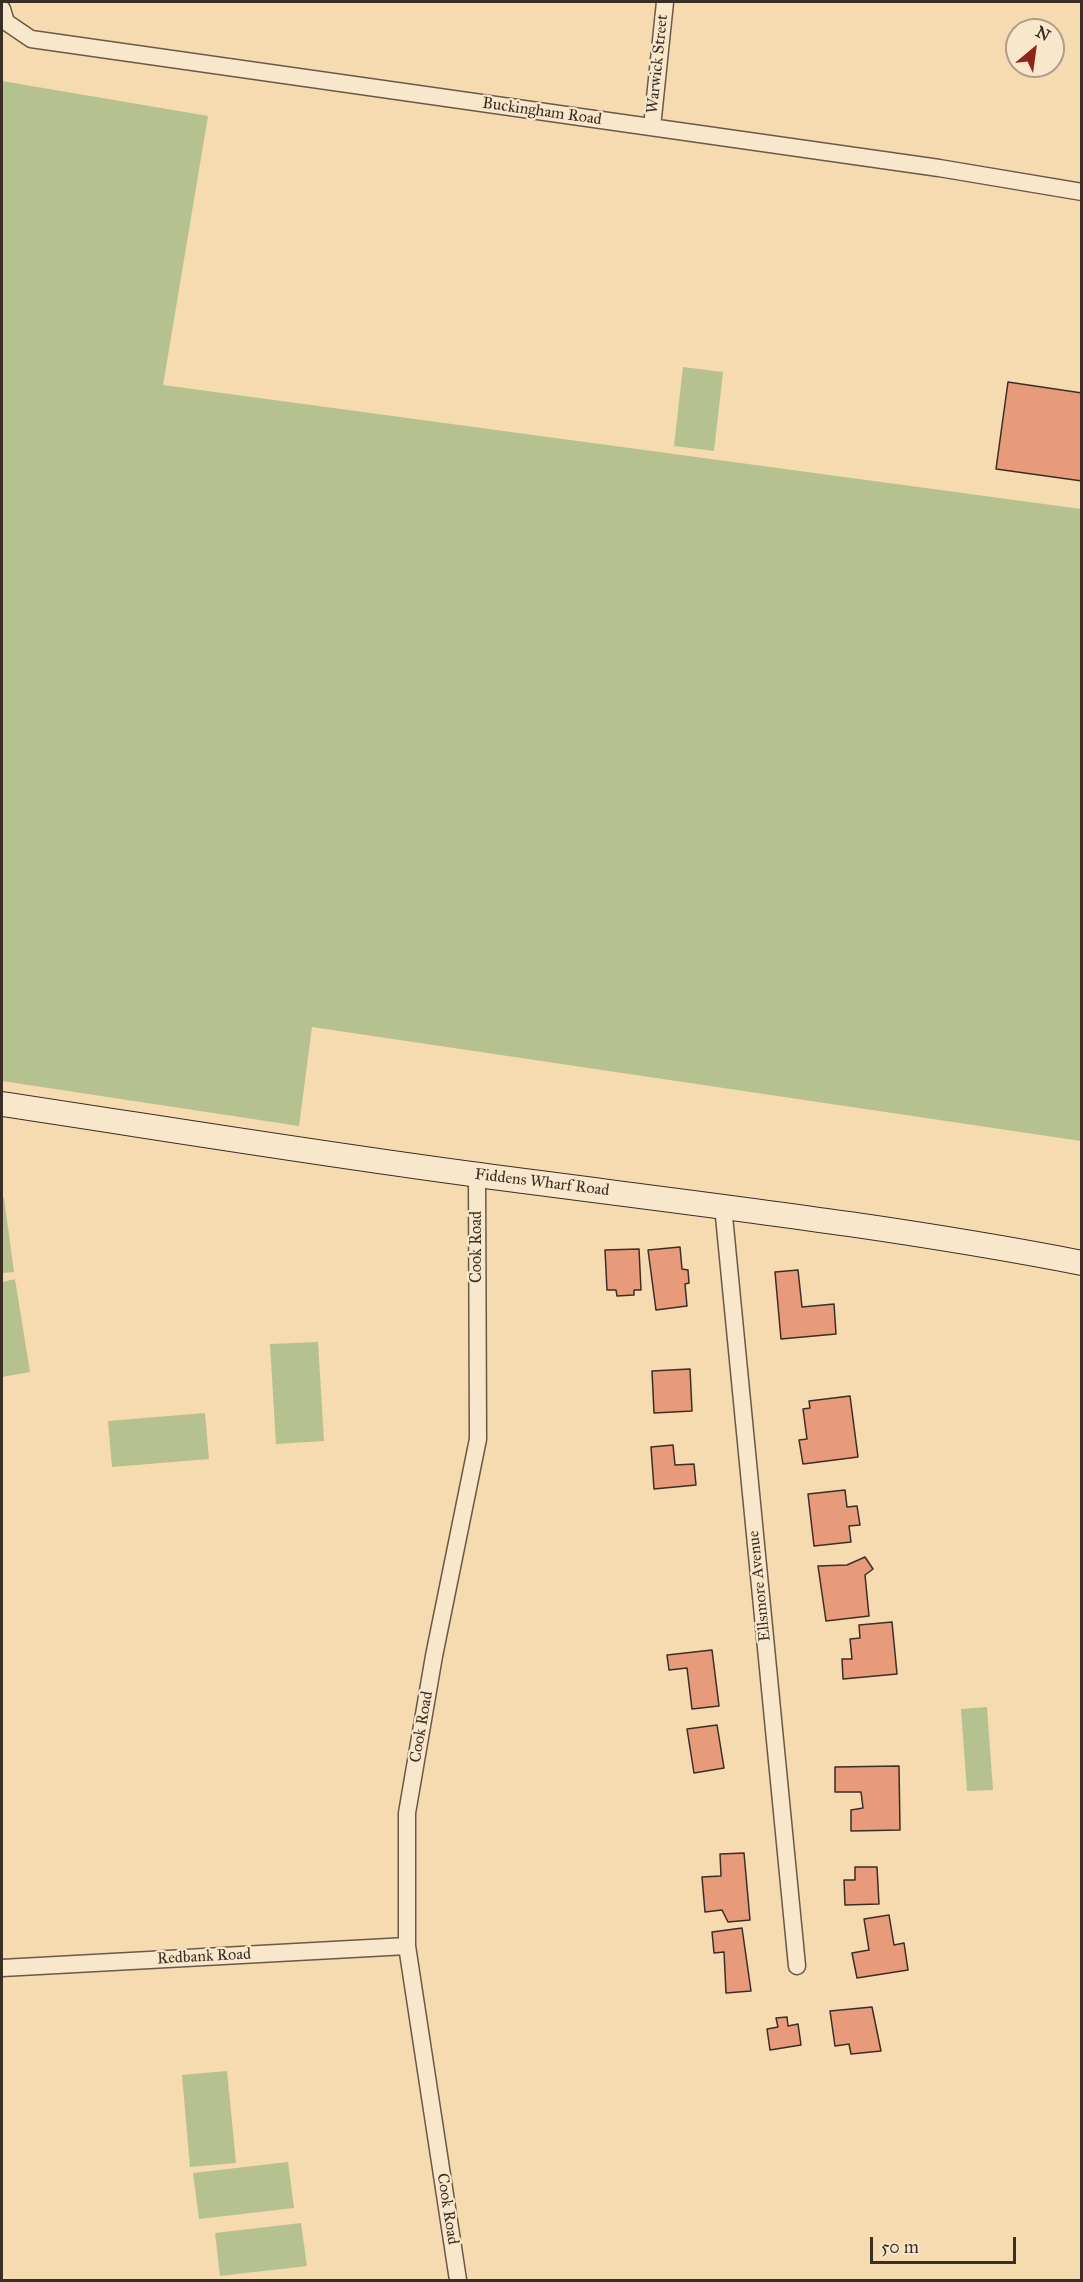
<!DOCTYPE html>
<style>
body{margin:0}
#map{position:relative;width:1083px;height:2282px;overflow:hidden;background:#f6dab0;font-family:"IM FELL Great Primer",serif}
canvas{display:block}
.frame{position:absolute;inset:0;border:3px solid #3b2e26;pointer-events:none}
.north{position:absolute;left:1005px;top:18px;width:60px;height:60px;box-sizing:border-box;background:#f9e7cc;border:2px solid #ad9d8a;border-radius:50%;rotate:29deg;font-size:16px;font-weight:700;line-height:24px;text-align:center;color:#3b2e26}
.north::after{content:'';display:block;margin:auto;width:21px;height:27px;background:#8f2418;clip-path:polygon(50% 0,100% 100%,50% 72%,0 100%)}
.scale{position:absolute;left:870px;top:2237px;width:146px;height:27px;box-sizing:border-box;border:3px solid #3b2e26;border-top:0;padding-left:8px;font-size:18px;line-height:21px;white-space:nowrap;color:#3b2e26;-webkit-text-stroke:4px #f9e7cc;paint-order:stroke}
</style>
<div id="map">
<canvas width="1083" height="2282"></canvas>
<div class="frame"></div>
<div class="north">N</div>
<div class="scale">50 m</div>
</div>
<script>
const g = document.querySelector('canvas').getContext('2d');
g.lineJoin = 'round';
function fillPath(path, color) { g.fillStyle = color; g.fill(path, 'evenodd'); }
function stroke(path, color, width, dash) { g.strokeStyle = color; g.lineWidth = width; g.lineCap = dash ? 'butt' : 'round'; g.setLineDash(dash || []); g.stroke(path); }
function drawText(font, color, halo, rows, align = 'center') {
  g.font = font + ' "IM FELL Great Primer",serif'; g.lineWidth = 4.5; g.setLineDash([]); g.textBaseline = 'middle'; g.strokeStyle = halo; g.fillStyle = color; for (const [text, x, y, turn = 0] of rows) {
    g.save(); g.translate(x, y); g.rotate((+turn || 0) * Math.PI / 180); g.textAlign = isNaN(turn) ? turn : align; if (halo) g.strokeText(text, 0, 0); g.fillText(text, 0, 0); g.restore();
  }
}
fillPath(new Path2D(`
 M2,81L208,116L163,385L1081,509V1141L312,1027L299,1126L2,1081Z
 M683,367L723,372L714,451L674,446Z
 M2,1198H4L14,1272L2,1273Z
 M15,1279L30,1372L2,1377V1282Z
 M318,1342L324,1441L276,1444L270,1344Z
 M205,1413L209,1459L112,1467L108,1421Z
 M987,1707L993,1790L967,1791L961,1709Z
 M227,2071L236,2163L190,2167L182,2075Z
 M288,2162L294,2208L199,2219L193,2173Z
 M301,2223L307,2266L220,2276L215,2233Z`), '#b6c190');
const building = new Path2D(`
 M1008,382L1082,393V481L996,469Z
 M680,1247L682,1269L688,1270L689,1283L685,1284L687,1306L656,1310L648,1250Z
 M639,1249L641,1290H634V1295L617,1296L616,1290H607L605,1250Z
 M798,1270L802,1307L834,1304L836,1334L781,1339L775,1272Z
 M690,1369L692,1411L654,1413L652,1371Z
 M850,1396L858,1457L803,1464L799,1440L807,1439L803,1409L810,1408L809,1401Z
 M673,1445L675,1465L694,1464L696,1485L654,1489L651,1447Z
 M845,1490L847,1507L857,1506L860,1525L849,1526L851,1542L814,1546L808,1494Z
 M865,1557L873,1569L865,1575L869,1616L826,1621L818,1566L847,1565Z
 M892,1622L897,1674L843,1679L842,1659H852L850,1639L860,1638L859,1625Z
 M712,1650L719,1706L692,1709L687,1668L669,1670L667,1655Z
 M717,1725L724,1768L694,1773L687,1729Z
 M899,1766L900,1830L851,1831V1810L863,1808L861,1792H835V1767Z
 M744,1853L750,1920L728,1922L722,1910L705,1912L702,1877L721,1876L720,1854Z
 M855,1867H877L879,1904L845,1905L844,1880H855Z
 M889,1915L894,1945L904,1943L908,1970L857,1978L852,1953L869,1950L864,1919Z
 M742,1928L751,1991L726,1993L724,1952L714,1953L712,1932Z
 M872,2007L881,2051L851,2054L849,2044L835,2046L830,2011Z
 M787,2017L788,2026L798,2024L801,2045L770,2050L767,2029L778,2027L776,2018Z`);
fillPath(building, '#e89b7b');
stroke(building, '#3b2e26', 1.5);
const street = new Path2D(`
 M2,9L6,22L31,39L939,168L1082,192
 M652,127L665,2
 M723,1206L797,1966
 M2,1968L407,1946
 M458,2280L407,1946V1813L434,1656L478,1439L477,1174`);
const secondary = new Path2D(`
 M2,1104C161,1128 320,1154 479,1175C680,1202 882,1224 1082,1263`);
stroke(street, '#6a5948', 19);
stroke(secondary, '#3b2e26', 26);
stroke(street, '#f9e7cc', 16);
stroke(secondary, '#f9e7cc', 24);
drawText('16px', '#3b2e26', '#f9e7cc', [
 ["Warwick Street",658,64,-84],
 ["Buckingham Road",542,112,8],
 ["Fiddens Wharf Road",542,1183,7],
 ["Cook Road",477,1247,-90],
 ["Ellsmore Avenue",760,1586,-96],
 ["Cook Road",422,1727,-80],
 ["Redbank Road",204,1957,-3],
 ["Cook Road",447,2209,81]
]);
</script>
